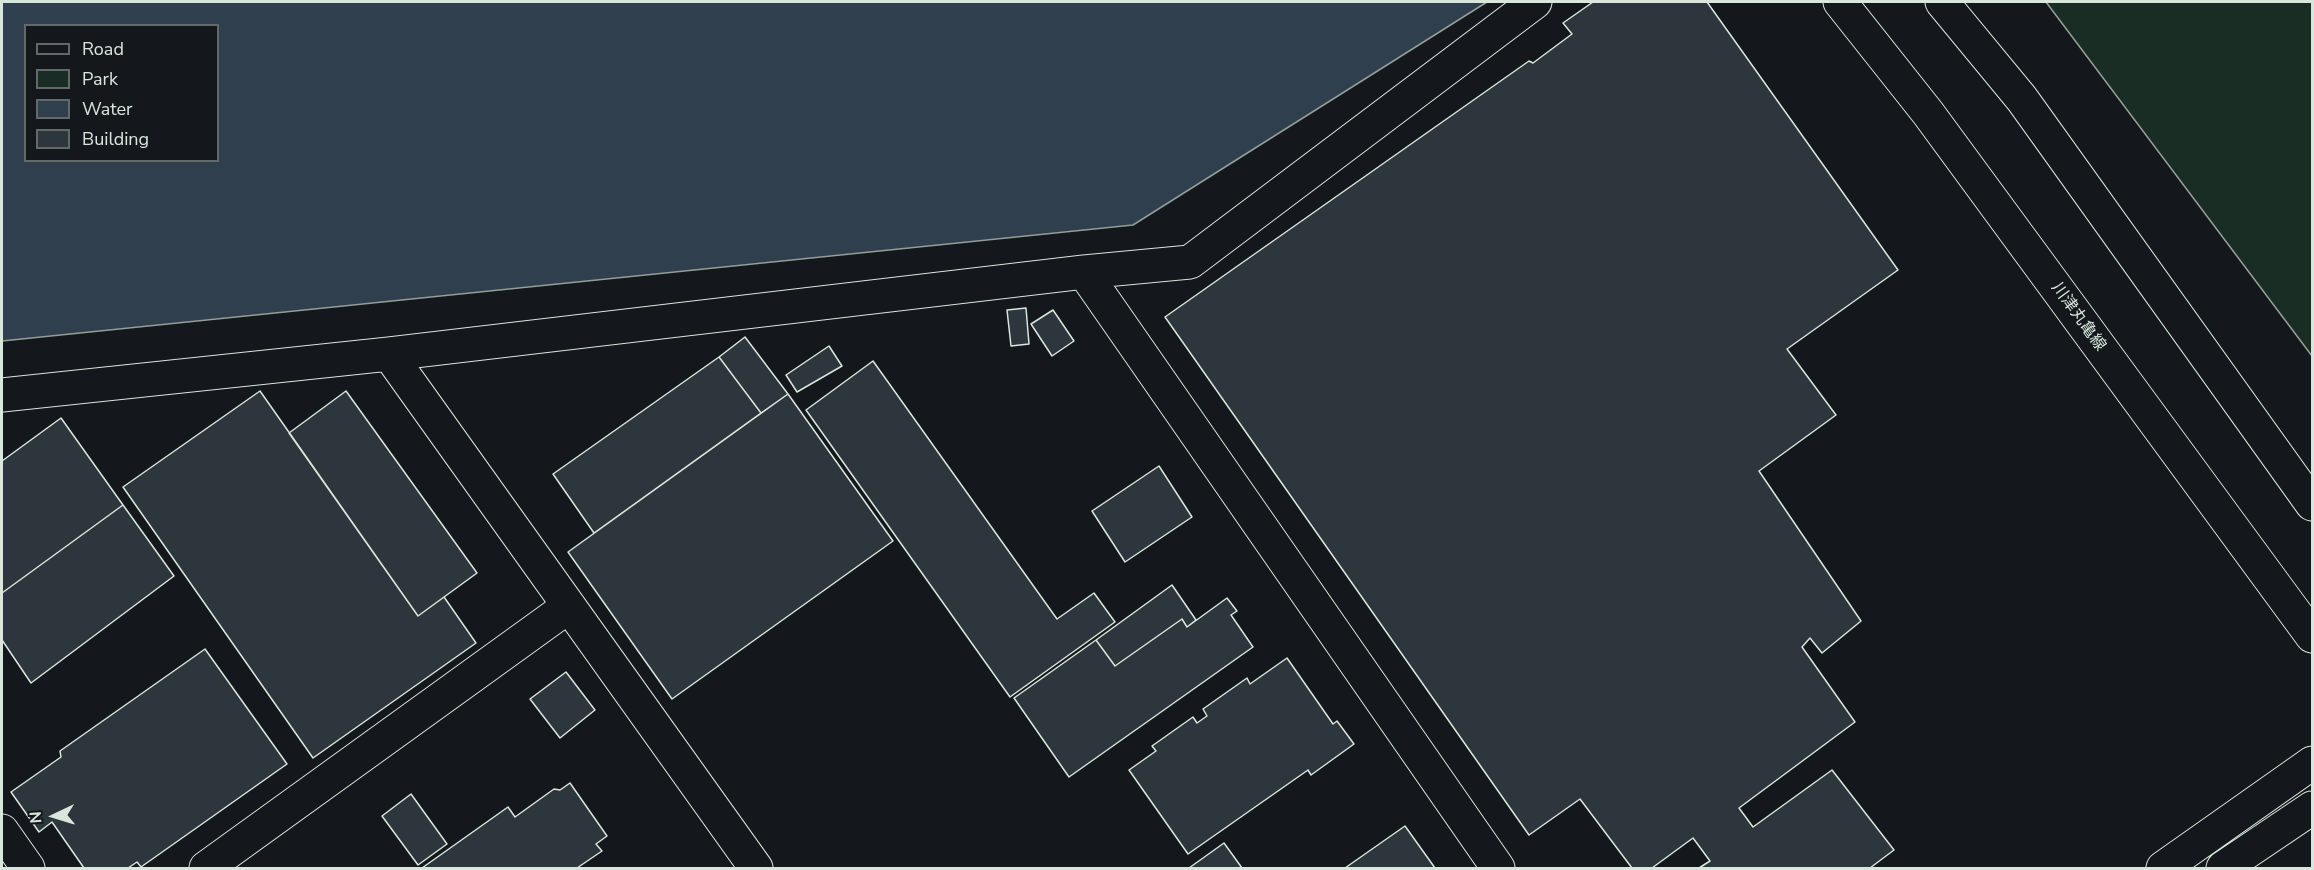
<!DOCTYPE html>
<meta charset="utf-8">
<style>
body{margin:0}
#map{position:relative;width:2314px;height:870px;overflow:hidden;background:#14181c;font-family:"Nunito Sans",sans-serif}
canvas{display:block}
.frame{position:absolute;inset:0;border:3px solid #d8e6dc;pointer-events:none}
.legend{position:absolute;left:24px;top:24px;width:195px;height:138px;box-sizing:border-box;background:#14181c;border:2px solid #626a69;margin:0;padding:8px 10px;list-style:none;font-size:18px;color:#d8e6dc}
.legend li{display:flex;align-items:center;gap:12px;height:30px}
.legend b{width:30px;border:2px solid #626a69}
.north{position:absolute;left:24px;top:786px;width:60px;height:60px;-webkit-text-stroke:4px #14181c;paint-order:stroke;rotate:266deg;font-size:16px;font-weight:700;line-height:24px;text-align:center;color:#d8e6dc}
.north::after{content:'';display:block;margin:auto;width:21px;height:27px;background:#d8e6dc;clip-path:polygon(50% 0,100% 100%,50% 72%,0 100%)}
</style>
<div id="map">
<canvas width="2314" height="870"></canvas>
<div class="frame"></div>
<ul class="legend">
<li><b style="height:8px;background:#14181c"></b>Road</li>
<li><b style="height:16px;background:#1a2d24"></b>Park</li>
<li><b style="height:16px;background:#2f3f4d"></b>Water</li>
<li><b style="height:16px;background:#2c363c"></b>Building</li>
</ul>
<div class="north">N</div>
</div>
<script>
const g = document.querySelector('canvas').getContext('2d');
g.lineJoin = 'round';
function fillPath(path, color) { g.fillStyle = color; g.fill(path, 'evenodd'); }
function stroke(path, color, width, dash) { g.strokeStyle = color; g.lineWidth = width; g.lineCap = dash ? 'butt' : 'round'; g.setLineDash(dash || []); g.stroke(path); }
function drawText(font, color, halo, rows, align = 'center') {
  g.font = font + ' "Nunito Sans","Noto Sans JP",sans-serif'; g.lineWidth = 4.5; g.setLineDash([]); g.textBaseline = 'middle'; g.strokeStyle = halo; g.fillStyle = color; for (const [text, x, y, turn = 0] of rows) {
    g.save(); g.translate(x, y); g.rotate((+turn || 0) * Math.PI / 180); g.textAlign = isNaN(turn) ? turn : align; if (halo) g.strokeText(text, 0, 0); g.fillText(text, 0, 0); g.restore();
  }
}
const green = new Path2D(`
 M2046,2H2312V356Z`);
fillPath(green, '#1a2d24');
stroke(green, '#939e99', 1.5);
const water = new Path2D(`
 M2,2H1487L1133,225L2,341ZM26,26H218V160H26Z`);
fillPath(water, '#2f3f4d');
stroke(water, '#939e99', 1.5);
const building = new Path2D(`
 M1593,2H1707L1898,270L1787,349L1836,415L1759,471L1861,621L1822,653L1810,638L1802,647L1855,722L1739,808L1753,827L1832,770L1894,850L1870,868H1699L1710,861L1693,838L1652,868H1632L1580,799L1529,835L1165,317L1529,61L1533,63L1572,34L1563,23Z
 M1026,308L1029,344L1011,346L1007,310Z
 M1053,310L1074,341L1052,356L1031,324Z
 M745,337L788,394L761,413L719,357Z
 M829,346L842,366L797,392L786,375Z
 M719,357L761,413L594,533L553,474Z
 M873,361L1057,619L1094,593L1115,622L1010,697L806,410Z
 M260,391L418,616L444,597L476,643L313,758L123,487Z
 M346,391L477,573L418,616L289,433Z
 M788,394L893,541L672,699L568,552Z
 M61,418L123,505L2,593V461Z
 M1159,466L1192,517L1125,562L1092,511Z
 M123,505L174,576L31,683L2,640V593Z
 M1172,585L1196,620L1187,627L1182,619L1115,666L1096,640Z
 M1227,598L1237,611L1231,615L1253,647L1069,777L1014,698L1096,640L1115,666L1182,619L1187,627Z
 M205,649L287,764L141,867L137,862L128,868H84L52,822L39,832L11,792L61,757L60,751Z
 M1287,658L1333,724L1337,721L1354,744L1311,775L1308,770L1188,854L1129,770L1156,751L1152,746L1193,717L1197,723L1207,716L1203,709L1247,678L1250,684Z
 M566,672L595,710L560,738L530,699Z
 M570,783L607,836L596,844L602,851L577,868H422L508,807L515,817L554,789L560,790Z
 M411,794L447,844L418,865L382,816Z
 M1405,826L1435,868H1345Z
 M1224,843L1242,868H1189Z`);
fillPath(building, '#2c363c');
stroke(building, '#d8e6dc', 1.5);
const minor = new Path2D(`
 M1084,272L1498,868
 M389,354L756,868
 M2,395L389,354L1084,272L1190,262L1535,2
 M2,831L28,868
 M206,868L569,606
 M2163,868L2312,763
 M2223,868L2312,808`);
const major = new Path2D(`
 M1840,2L1928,113L2312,636
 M1942,2L2022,99L2312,504`);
stroke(minor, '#d8e6dc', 35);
stroke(major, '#d8e6dc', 35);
stroke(minor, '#14181c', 33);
stroke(major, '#14181c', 33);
drawText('16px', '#d8e6dc', '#14181c', [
 ["川津丸亀線",2078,317,54]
]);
</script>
